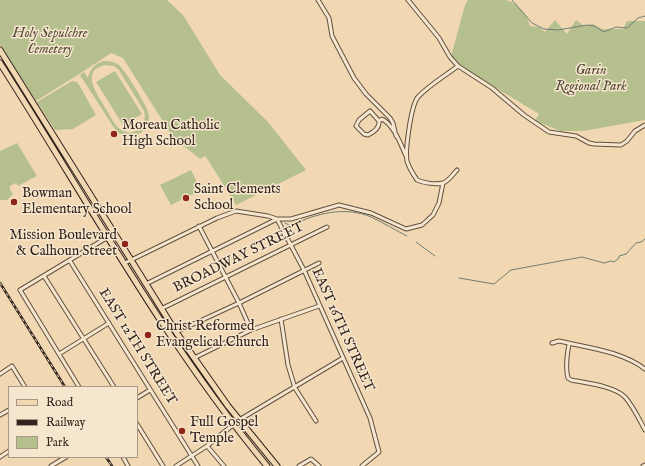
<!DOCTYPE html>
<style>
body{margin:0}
#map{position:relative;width:645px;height:466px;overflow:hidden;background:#f1d8b2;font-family:"IM FELL English",serif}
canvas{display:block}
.legend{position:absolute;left:8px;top:386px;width:130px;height:72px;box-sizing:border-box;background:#f6e6cd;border:1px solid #a89887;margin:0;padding:5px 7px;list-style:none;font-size:12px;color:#32231d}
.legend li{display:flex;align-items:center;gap:8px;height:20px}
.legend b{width:20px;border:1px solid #a89887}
</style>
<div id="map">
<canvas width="645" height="466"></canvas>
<ul class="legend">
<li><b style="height:5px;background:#f1d8b2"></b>Road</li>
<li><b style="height:5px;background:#32231d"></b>Railway</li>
<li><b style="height:11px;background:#b6c08f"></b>Park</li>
</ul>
</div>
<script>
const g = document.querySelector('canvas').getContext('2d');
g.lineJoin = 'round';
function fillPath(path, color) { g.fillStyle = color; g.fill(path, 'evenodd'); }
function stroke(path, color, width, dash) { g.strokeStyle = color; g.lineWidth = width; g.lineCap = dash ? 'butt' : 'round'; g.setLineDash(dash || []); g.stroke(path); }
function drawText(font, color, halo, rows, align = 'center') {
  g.font = font + ' "IM FELL English",serif'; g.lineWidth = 3; g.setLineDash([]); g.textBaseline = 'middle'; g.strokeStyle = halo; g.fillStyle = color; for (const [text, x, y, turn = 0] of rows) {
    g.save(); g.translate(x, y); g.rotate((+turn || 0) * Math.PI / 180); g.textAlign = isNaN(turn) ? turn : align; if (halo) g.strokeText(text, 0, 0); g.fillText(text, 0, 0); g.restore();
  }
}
fillPath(new Path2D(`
 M0,0H167L183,15L220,75L268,122L306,170L236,205L208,160L205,156L200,159L175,139H174L123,58L111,53L84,71L36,101L0,44Z
 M468,0C477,0 499,0 506,0C518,3 527,14 530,26L539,27L545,32L555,20L567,34L576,20L584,26L593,24L602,29H623L627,21H645V120L583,131H561L535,121L539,114L450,60L465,5Z
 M104,61C110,61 115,62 119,65C125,70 149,108 149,116C150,134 129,142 116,131L80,75L84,72L88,78C90,69 95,63 104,61ZM106,65L114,66L119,70L144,111C148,125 134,139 120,129C114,125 110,115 106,109C99,96 78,70 106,65Z
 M115,71L142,114L123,125L96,82Z
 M72,81L77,82C84,92 89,104 96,115L73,129L55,130L37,102Z
 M17,143L37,176L18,186L16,183L10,186V190L13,194L7,200H0V151Z
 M191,170L201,190L171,205L160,185Z`), '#b6c08f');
stroke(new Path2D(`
 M512,0L532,23L544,29L558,30L587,25L594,26L604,32L616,27L627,28L638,18L645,16
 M285,223L291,226C315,213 346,206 371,217C384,223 395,230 407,236
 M416,242L435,256
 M459,278L494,284L511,270L582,257L604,263L611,261L614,262L619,258V256L626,254L636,243L641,242L645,239`), '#717d75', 1);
const street = new Path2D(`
 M318,0L329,18L332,36L354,78L366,94L390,118L393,123L396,136
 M408,0L439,38L450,57L458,66L492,88L524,115L549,132L576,136L589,143L594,144L621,145L627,141L635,131L645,125
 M379,121C380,128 374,132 368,135L364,134L356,126L359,120L370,111L379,121L382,119C394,125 401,145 406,156
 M457,170C453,174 449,181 443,183C436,185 424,183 417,180C413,174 409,168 407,161C405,150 411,105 418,97C429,85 445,76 458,66
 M199,226L239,303L251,330
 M70,261L198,466
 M125,263L217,218L236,211L268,216L277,219H291L339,205L371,213L406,229L422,225L433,215L439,203L443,183
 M44,276L114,387
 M146,284L277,219L304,270L370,418L379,452L362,466
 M161,309L327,227
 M281,319L288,365L295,388L316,421
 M176,332L239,303L319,263
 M552,343L559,341C588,348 621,351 645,369
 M569,344C567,355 565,368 568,378L571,380C586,383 614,386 625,397C633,406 639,419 645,430
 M59,354L109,323
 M194,358L251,330L319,306
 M0,374L12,366L25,387
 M79,387L20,290L108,237
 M137,398L150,390
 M0,415L9,410
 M137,424L163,466
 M207,446L224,466
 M0,457L9,451
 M123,457L128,466
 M51,466L66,457
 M176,466L207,446L239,420L343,358
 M299,466L311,459L319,466
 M643,466L645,465`);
const primary = new Path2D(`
 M0,50L176,332L228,406L277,466
 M0,63C87,199 164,342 267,466`);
stroke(street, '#625042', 5);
stroke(primary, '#32231d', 7);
stroke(street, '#f6e6cd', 3);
stroke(primary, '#f1d8b2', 5);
const rail = new Path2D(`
 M0,283L65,387
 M106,457L112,466`);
stroke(rail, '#32231d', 2.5);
stroke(rail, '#f6e6cd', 1, [3]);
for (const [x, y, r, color] of [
 [114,134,4,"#8f2418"],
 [186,198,4,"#8f2418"],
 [14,202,4,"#8f2418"],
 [125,244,4,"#8f2418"],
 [148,335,4,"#8f2418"],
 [182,431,4,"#8f2418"]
]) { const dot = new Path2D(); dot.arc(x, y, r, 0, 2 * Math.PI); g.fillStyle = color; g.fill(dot); stroke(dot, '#f6e6cd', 1.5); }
drawText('italic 14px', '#534a3a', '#f6e6cd', [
 ["Holy Sepulchre",50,34],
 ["Cemetery",50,50],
 ["Garin",591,71],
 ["Regional Park",591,87]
]);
drawText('14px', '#32231d', '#f6e6cd', [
 ["Moreau Catholic",122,126],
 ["High School",122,142],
 ["Saint Clements",194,190],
 ["School",194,206],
 ["Bowman",22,194],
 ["Elementary School",22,210],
 ["Mission Boulevard",117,236,"right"],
 ["& Calhoun Street",117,252,"right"],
 ["Christ Reformed",156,327],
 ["Evangelical Church",156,343],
 ["Full Gospel",190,423],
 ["Temple",190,439]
], 'left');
drawText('14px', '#32231d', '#f6e6cd', [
 ["BROADWAY STREET",239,258,-26],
 ["EAST 16TH STREET",342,330,66],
 ["EAST 12TH STREET",137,347,58]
]);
</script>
